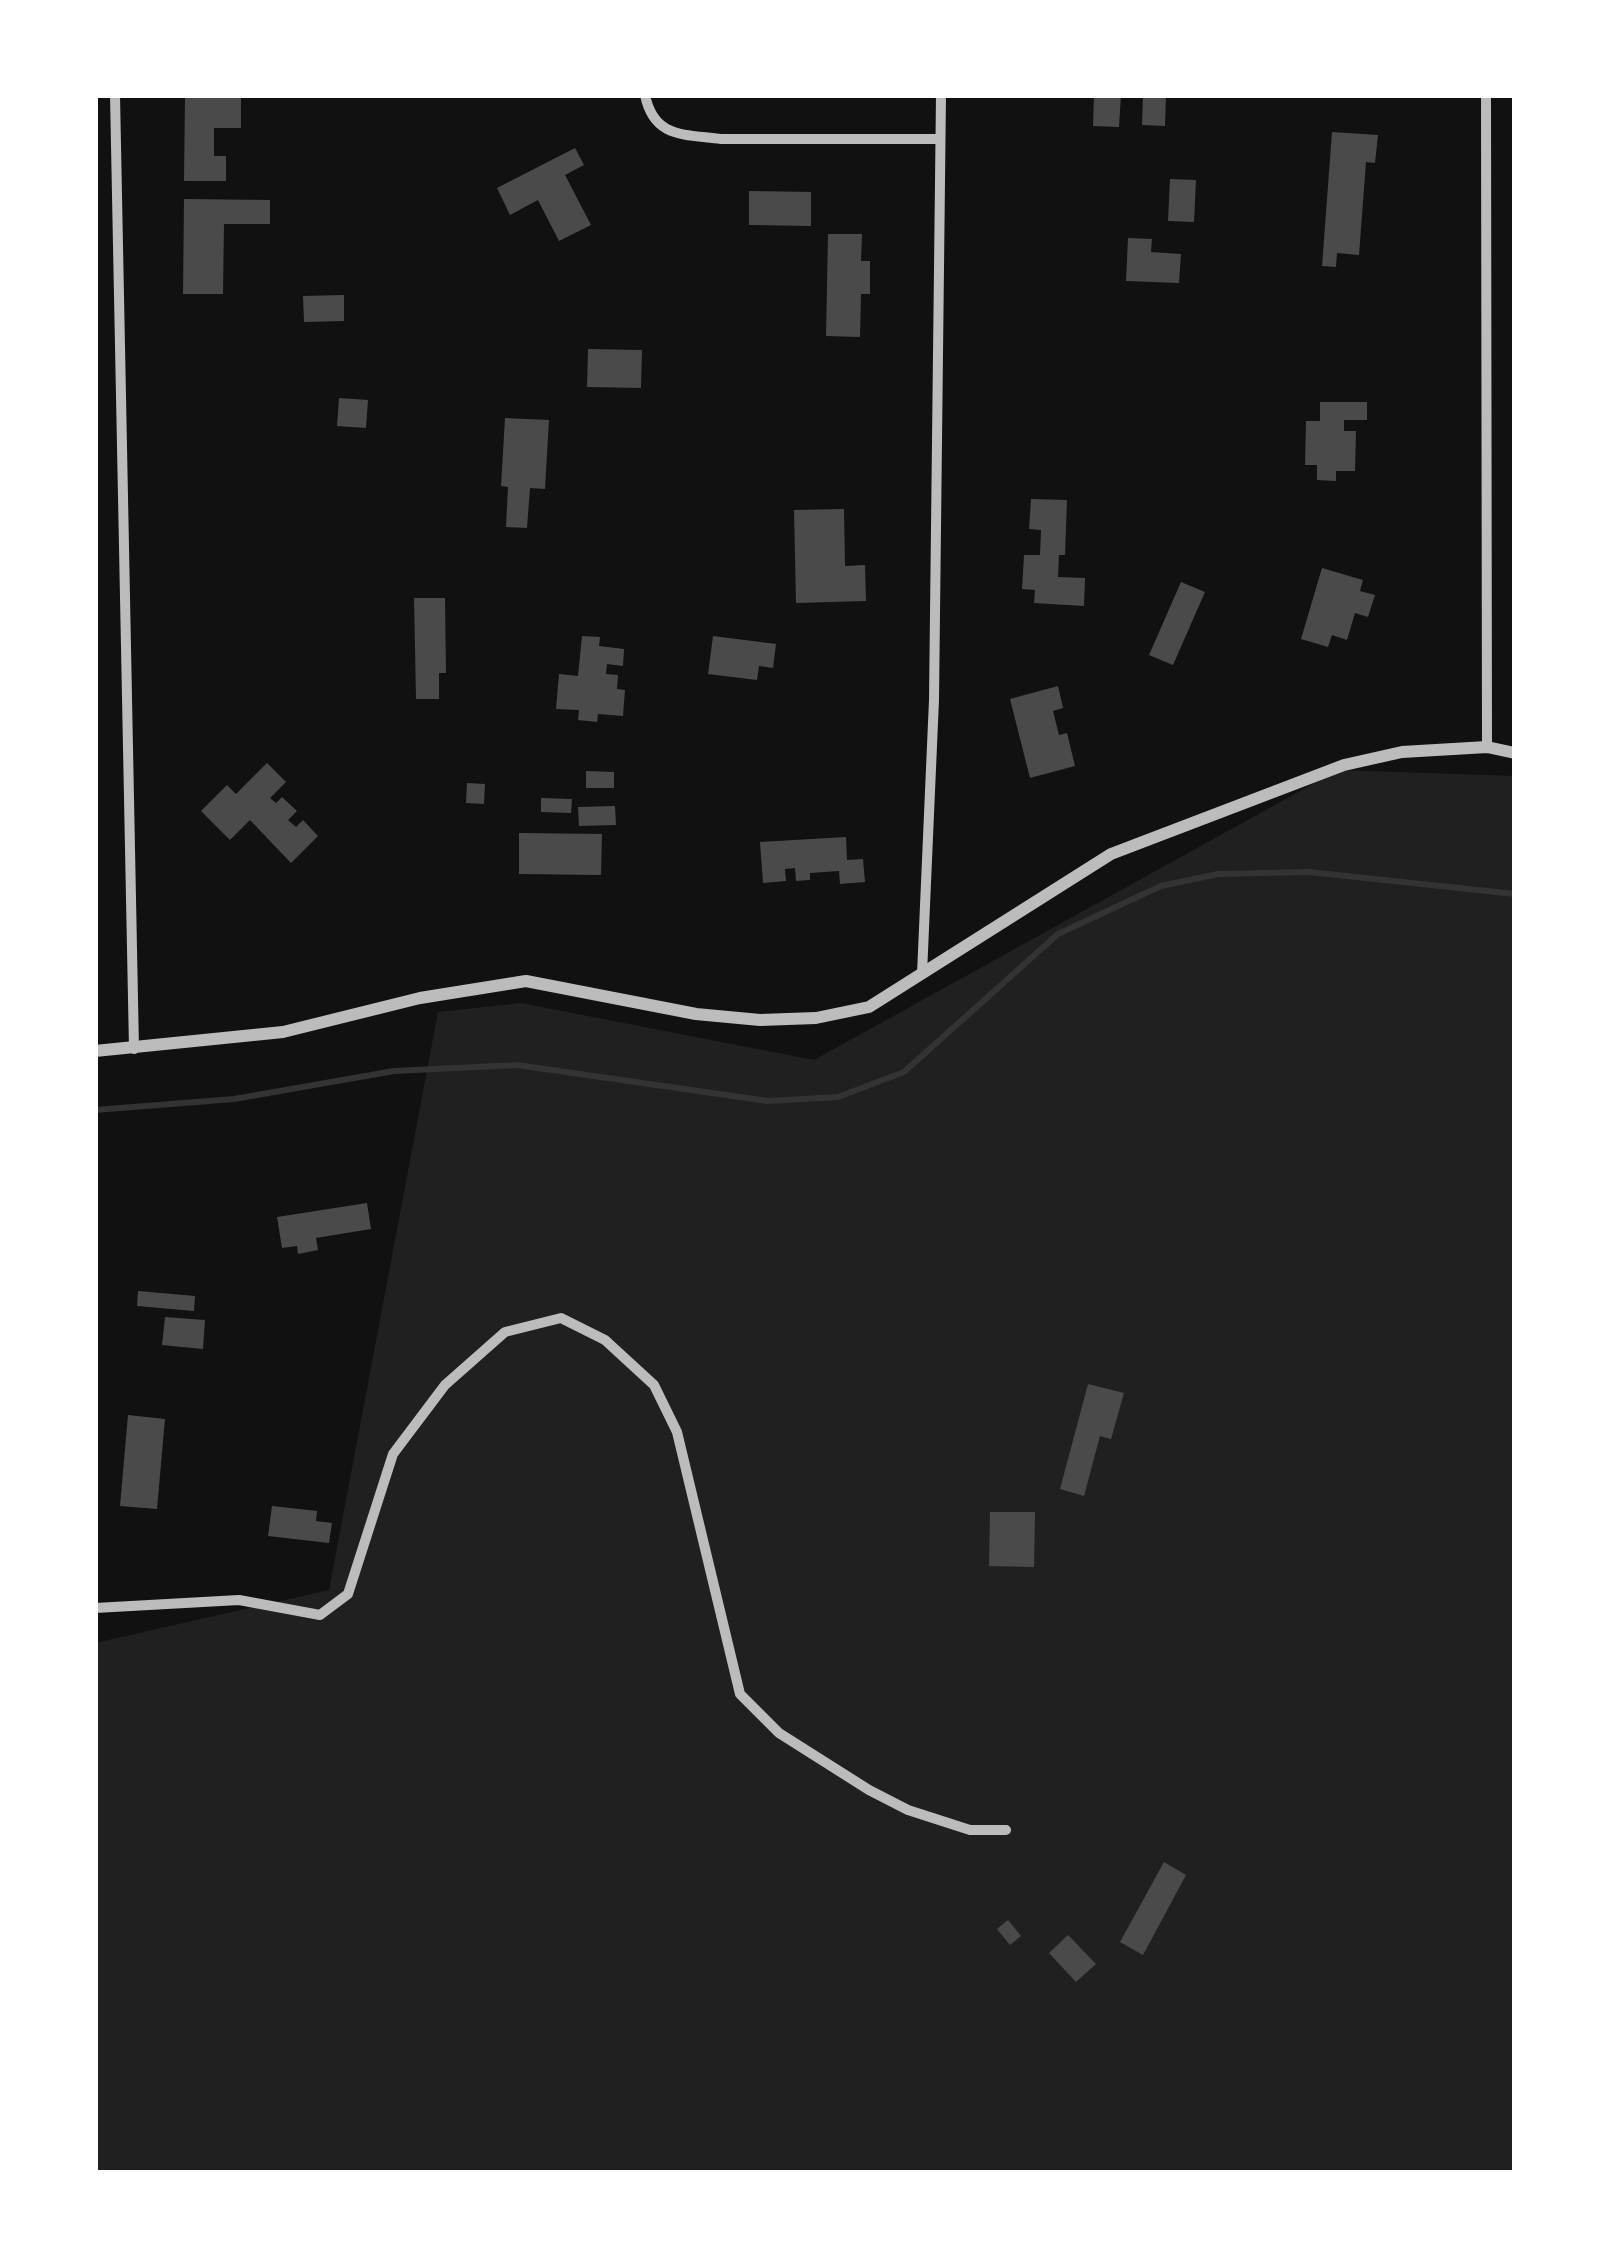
<!DOCTYPE html>
<style>
body{margin:0}
#map{position:relative;width:1610px;height:2268px;overflow:hidden;background:#111;font-family:Inter,sans-serif}
canvas{display:block}
.frame{position:absolute;inset:0;border:98px solid #fff;pointer-events:none}
</style>
<div id="map">
<canvas width="1610" height="2268"></canvas>
<div class="frame"></div>
</div>
<script>
const g = document.querySelector('canvas').getContext('2d');
g.lineJoin = 'round';
function fillPath(path, color) { g.fillStyle = color; g.fill(path, 'evenodd'); }
function stroke(path, color, width, dash) { g.strokeStyle = color; g.lineWidth = width; g.lineCap = dash ? 'butt' : 'round'; g.setLineDash(dash || []); g.stroke(path); }
fillPath(new Path2D(`
 M1338,770L1515,776V2173H95V1643L329,1590L438,1012L521,1003L814,1060Z`), '#202020');
stroke(new Path2D(`
 M95,1110L234,1099L394,1071L517,1065L768,1101L838,1097L904,1072L1058,934L1161,886L1218,874L1309,872L1515,894`), '#333', 6);
fillPath(new Path2D(`
 M185,95H241V128H214V156H226V181H184Z
 M1094,95H1121L1119,127L1093,126Z
 M1143,95H1166L1165,126L1142,125Z
 M1332,132L1378,135L1375,163L1366,162L1359,255L1337,253L1336,267L1322,266Z
 M575,148L584,165L565,175L591,225L559,241L538,200L510,215L497,188Z
 M1170,179L1196,180L1194,222L1168,221Z
 M749,191L811,192V226L749,225Z
 M184,199L270,200V224H224L223,294H183Z
 M828,234H862L861,261H870V294H861L860,337L826,336Z
 M1128,238L1152,239L1151,252L1181,254L1179,283L1126,281Z
 M344,295V321L304,322L303,296Z
 M588,349L642,350L641,388L587,387Z
 M339,398L368,400L366,428L337,426Z
 M1320,402H1367V420H1344V431H1356L1355,471H1336V481L1317,480V465H1305L1306,421H1320Z
 M505,418L549,420L545,489L530,488L527,528L506,527L508,487L501,486Z
 M1031,499L1067,500L1065,555H1059L1058,577L1085,578L1084,606L1034,603L1035,590L1022,589L1024,555H1040L1041,530L1029,529Z
 M844,509L845,566L865,565L866,601L796,603L794,510Z
 M1322,568L1363,580L1360,591L1375,595L1368,617L1355,613L1347,640L1332,635L1328,647L1301,639Z
 M1181,582L1205,592L1173,665L1149,655Z
 M414,598H445L446,673H439V699H416Z
 M582,636L600,637L599,646L624,649L623,666L607,664L606,674L618,675L617,689L625,690L623,716L598,714L597,722L578,720L579,710L556,709L559,674L578,676Z
 M713,636L776,644L773,668L759,666L757,680L708,674Z
 M1058,686L1063,708L1053,711L1059,735L1067,733L1075,766L1030,778L1010,699Z
 M267,763L286,782L270,798L276,803L282,797L297,811L288,820L296,827L303,820L318,836L291,863L250,820L230,840L201,811L227,785L236,794Z
 M586,771L614,772V788H586Z
 M467,783L485,784L484,804L466,803Z
 M541,798L572,799L571,813L541,812Z
 M615,806L616,825L579,826L578,807Z
 M519,833L602,834L601,875L519,874Z
 M846,837L847,860L863,859L865,882L840,884L839,871L810,873V880L796,881L795,868L785,869L786,881L763,883L760,842Z
 M367,1203L371,1229L316,1238L318,1250L298,1254L297,1246L282,1248L277,1217Z
 M138,1291L195,1296L194,1311L137,1306Z
 M165,1317L205,1320L203,1349L162,1345Z
 M1088,1384L1124,1393L1111,1439L1100,1436L1084,1496L1060,1489Z
 M128,1415L165,1419L157,1509L120,1506Z
 M272,1506L317,1511L316,1521L332,1523L329,1543L268,1536Z
 M990,1512H1035L1034,1567L989,1566Z
 M1164,1862L1186,1875L1143,1955L1120,1942Z
 M1008,1920L1021,1936L1010,1945L997,1929Z
 M1068,1935L1096,1964L1076,1982L1049,1953Z`), '#4a4a4a');
stroke(new Path2D(`
 M115,95L134,1049
 M645,95C654,138 683,134 721,139H940
 M1486,95L1487,747
 M922,974L934,700L941,95
 M95,1608L239,1600L320,1615L348,1594L393,1454L445,1385L505,1332L561,1318L605,1340L654,1385L677,1432L740,1694L779,1733L869,1790L908,1810L970,1830H1006`), '#bcbcbc', 10);
stroke(new Path2D(`
 M95,1051L283,1032L420,998L526,981L696,1014L760,1020L816,1018L869,1007L1111,854L1344,765L1402,752L1487,747L1515,753`), '#bcbcbc', 12);
</script>
